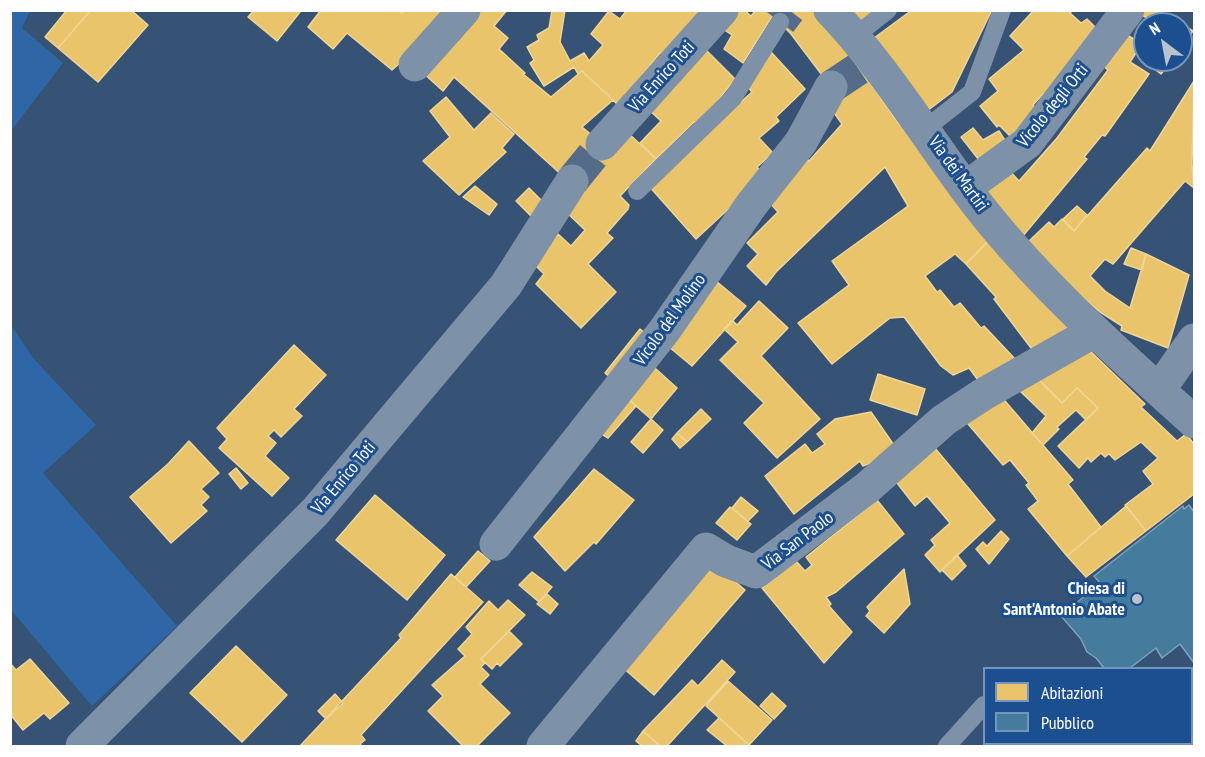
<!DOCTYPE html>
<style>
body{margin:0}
#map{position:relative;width:1205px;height:757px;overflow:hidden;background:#365274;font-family:"PT Sans Narrow",sans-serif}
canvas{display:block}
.frame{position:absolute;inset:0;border:12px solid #fff;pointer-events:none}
.legend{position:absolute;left:983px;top:667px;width:210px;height:78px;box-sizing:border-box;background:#1b4f8f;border:2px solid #7695bc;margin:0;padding:8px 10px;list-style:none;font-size:18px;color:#fff}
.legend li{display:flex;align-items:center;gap:12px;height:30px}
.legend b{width:30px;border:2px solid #7695bc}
.north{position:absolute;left:1133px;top:12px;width:60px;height:60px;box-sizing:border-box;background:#1b4f8f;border:2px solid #7695bc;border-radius:50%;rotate:328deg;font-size:16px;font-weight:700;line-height:24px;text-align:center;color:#fff}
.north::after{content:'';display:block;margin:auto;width:21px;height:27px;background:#b9c2ce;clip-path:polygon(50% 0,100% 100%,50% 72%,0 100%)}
</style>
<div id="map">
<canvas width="1205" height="757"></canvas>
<div class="frame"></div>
<ul class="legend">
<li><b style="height:16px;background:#e9c46a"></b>Abitazioni</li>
<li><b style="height:16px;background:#457b9d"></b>Pubblico</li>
</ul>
<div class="north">N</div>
</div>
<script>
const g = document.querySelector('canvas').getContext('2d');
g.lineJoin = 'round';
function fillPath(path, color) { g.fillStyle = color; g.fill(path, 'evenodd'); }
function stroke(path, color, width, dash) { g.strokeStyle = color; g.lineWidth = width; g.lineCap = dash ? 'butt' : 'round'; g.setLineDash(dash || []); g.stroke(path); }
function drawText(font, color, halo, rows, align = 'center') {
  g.font = font + ' "PT Sans Narrow",sans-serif'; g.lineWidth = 6; g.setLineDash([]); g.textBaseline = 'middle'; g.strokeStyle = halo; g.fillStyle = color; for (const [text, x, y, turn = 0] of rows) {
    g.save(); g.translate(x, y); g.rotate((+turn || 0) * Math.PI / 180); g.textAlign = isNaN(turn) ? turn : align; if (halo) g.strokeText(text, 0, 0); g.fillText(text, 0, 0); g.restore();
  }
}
fillPath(new Path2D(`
 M11,10L30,11L22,28L63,63L11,131Z
 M11,325L33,358L96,425L43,473L177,626L92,706L11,610Z`), '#2f66a5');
const homes = new Path2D(`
 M67,10H91L58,48L45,37Z
 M91,10H131L148,25L98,82L58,48Z
 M254,10H298L300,12L277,41L248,17Z
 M321,10H398L402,13L404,10H439L449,19L392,70L347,33L333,49L308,27Z
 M470,10H507L494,26L508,38L499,49L525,73L523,74L551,97L582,71L613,100L582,127L611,151L627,132L656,159L620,196L629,205L628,209L607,233L613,238L588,264L616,292L581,328L536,284L544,274L532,262L558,234L571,246L585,230L562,208L565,178L454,77L443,91L421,71Z
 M552,10H565L560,42L570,61L584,53L589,61L603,45L591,34L609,11L620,19L627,10H707L673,62L660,53L618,105L582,71L578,74L574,67L544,86L530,63L534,60L527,47L539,40L537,35L549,28Z
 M737,10H744L751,16L756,10H768L773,15L743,63L724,49L732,35L723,29Z
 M768,10H818L899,124L906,120L992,237L966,264L955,254L925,276L937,292L940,290L954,307L960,303L981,328L984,326L1016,360L981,384L969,368L953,375L941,366L904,317L890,318L832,364L798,323L849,285L832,261L908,206L885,167L776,272L766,285L747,266L758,254L747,243L778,212L763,195L803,155L809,161L842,124L830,107L831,87L791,34Z
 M850,10H879L859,24Z
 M912,10H992L952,92L927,111L874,38Z
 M1034,10H1073L1070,13L1081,23L1087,19L1102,34L1048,97L1043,94L1033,105L1041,115L1017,143L999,125L997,127L980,106L998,91L989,79L1024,50L1010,36Z
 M1158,10L1180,23L1156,24L1136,11Z
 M1181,24L1193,31L1181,48Z
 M1119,30L1142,44L1130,62L1149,74L1105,136L1102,135L1084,157L1087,159L1022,237L978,184L1008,169L1019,181L1057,138L1108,70L1096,60Z
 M706,50L735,79L698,125L694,122L656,159L640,143L661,121L647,108Z
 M771,52L805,89L776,117L779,121L759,138L773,153L757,167L764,176L696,239L648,185L752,92L748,87Z
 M1153,60H1172L1161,74L1149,65Z
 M1194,81L1192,164L1194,188L1185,181L1113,264L1105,259L1090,276L1105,291L1130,308L1146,254L1189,275L1168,348L1121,330L1122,326L1100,312L1075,291L1028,242L1049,222L1054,227L1062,219L1074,231L1147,148L1150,151Z
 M446,97L474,130L491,113L514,134L502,148L506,152L459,195L423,161L450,137L430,111Z
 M973,128L983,140L999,131L1006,142L979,160L961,137Z
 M475,186L497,204L489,215L463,197Z
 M529,188L545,204L534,219L516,201Z
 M1077,206L1087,215L1074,231L1063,219Z
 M992,237L1072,331L1034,352L994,299L996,297L966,264Z
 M1131,248L1146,254L1142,270L1124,264Z
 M716,281L746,306L692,366L663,342Z
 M759,301L788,328L761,356L820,419L777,458L744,423L764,403L720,360L738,342L724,329L732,320L737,325Z
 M640,329L652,338L618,384L605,373Z
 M294,345L326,375L294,409L302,416L281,437L274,430L268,436L276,443L265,456L289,478L272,496L219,448L227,439L217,428Z
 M1084,345L1145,404L1141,407L1177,441L1186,434L1194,444V494L1146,531L1125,505L1153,484L1143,471L1158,458L1141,442L1115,460L1109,454L1105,457L1101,453L1091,462L1088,458L1079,468L1058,446L1098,408L1077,388L1062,403L1036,377Z
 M647,361L677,388L651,419L621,393Z
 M878,374L925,389L917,415L870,400Z
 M1038,379L1062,403L1077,388L1098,408L1086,420L1076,410L1057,427L1059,429L1043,445L1032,433L1046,416L1020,391Z
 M999,394L1073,480L1068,484L1101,527L1067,556L1028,509L1038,501L1026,485L1029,483L1010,460L1003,465L963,418Z
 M626,396L636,406L608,438L597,431Z
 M701,409L711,419L687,442L677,433Z
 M871,412L898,451L863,466L860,461L794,514L765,476L805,444L812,453L825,444L817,434L835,419Z
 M651,419L663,430L643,453L631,442Z
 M677,433L687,442L680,448L672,439Z
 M189,441L219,473L201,489L209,497L201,505L207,511L171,543L130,497L168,464Z
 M929,441L995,520L940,572L925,555L935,545L931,540L950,523L927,496L915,506L890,474Z
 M236,468L248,483L241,489L229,474Z
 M594,469L634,500L596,544L594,542L565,571L534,537Z
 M375,495L445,555L407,600L336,540Z
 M741,497L758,511L748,521L732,508Z
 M877,500L904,534L836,592L826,597L831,604L829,606L852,632L824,663L762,588L796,561L805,571L812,565L806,557Z
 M1126,506L1146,531L1086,577L1067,556Z
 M730,507L751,524L737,540L716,523Z
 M1001,531L1009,539L989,564L976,549L983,542L987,546Z
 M478,551L490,561L466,587L455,577Z
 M957,555L966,566L952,580L942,570Z
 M715,564L745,590L654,695L621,666Z
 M904,569L910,604L884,633L866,616L870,611L867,607Z
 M532,572L552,587L539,602L519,585Z
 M451,574L483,602L361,735L365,740L360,744L362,746H300L401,638L399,635Z
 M547,594L558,604L550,614L537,604Z
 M508,600L525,615L481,659L485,663L481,667L489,675L480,684L510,713L477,746H463L428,711L443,696L432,685L465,656L458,649L472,634L466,627L489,601L498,610Z
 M509,631L522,644L500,666L497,663L492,669L481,659Z
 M236,646L287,695L242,742L190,693Z
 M30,659L69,703L50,719L44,713L23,730L10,714V663L16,670Z
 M722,660L735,672L667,746H660L643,731L692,680L698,686Z
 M728,681L772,720L749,745L706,706Z
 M772,693L786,706L774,719L760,706Z
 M335,694L343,703L326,719L318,711Z
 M719,718L749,745L747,746H727L707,730Z
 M1192,725L1194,727V739L1190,746H1170L1165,744H1192Z
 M643,731L660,746H642L636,741Z
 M1094,744H1132L1131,746H1099Z`);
fillPath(homes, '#e9c46a');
stroke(homes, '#f0d697', 1.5);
const public = new Path2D(`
 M1189,505L1194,512V663L1180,644L1162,658L1156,648L1130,668H1104L1096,658L1087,652L1081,639L1061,616L1100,583L1094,576L1183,506L1184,509Z`);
fillPath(public, '#457b9d');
stroke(public, '#7da3ba', 1.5);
stroke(new Path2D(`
 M780,22L789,10
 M831,87L864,65
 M572,181L602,144`), '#546c89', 33, [33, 16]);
stroke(new Path2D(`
 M855,36L888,10
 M925,129L972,92L1002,10
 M637,191L733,98L780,22
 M1052,744L1053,746
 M947,746L984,705`), '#7d92a8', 18);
stroke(new Path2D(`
 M830,10C882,65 921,128 965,188C1030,276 1113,349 1194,422
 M415,65L464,10
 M602,144L722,10
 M965,188L1027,143L1128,10
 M1159,390L1194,340
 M496,544L664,331L752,204L801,142L831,87
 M82,746L315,512L506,285L572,181
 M543,746L706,549L726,561L756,572L868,487L944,420L982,395L1093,332`), '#7d92a8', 33);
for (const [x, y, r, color] of [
 [1137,599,6,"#b9c2ce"]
]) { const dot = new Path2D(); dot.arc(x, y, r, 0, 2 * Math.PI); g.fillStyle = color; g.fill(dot); stroke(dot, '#1b4f8f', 2); }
drawText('18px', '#fff', '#1b4f8f', [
 ["Via Enrico Toti",662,77,-48],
 ["Vicolo degli Orti",1053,106,-51],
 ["Via dei Martiri",958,174,54],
 ["Vicolo del Molino",670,320,-54],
 ["Via Enrico Toti",344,478,-50],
 ["Via San Paolo",798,541,-37]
]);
drawText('bold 18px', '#fff', '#1b4f8f', [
 ["Chiesa di",1125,589],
 ["Sant'Antonio Abate",1125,610]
], 'right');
</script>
